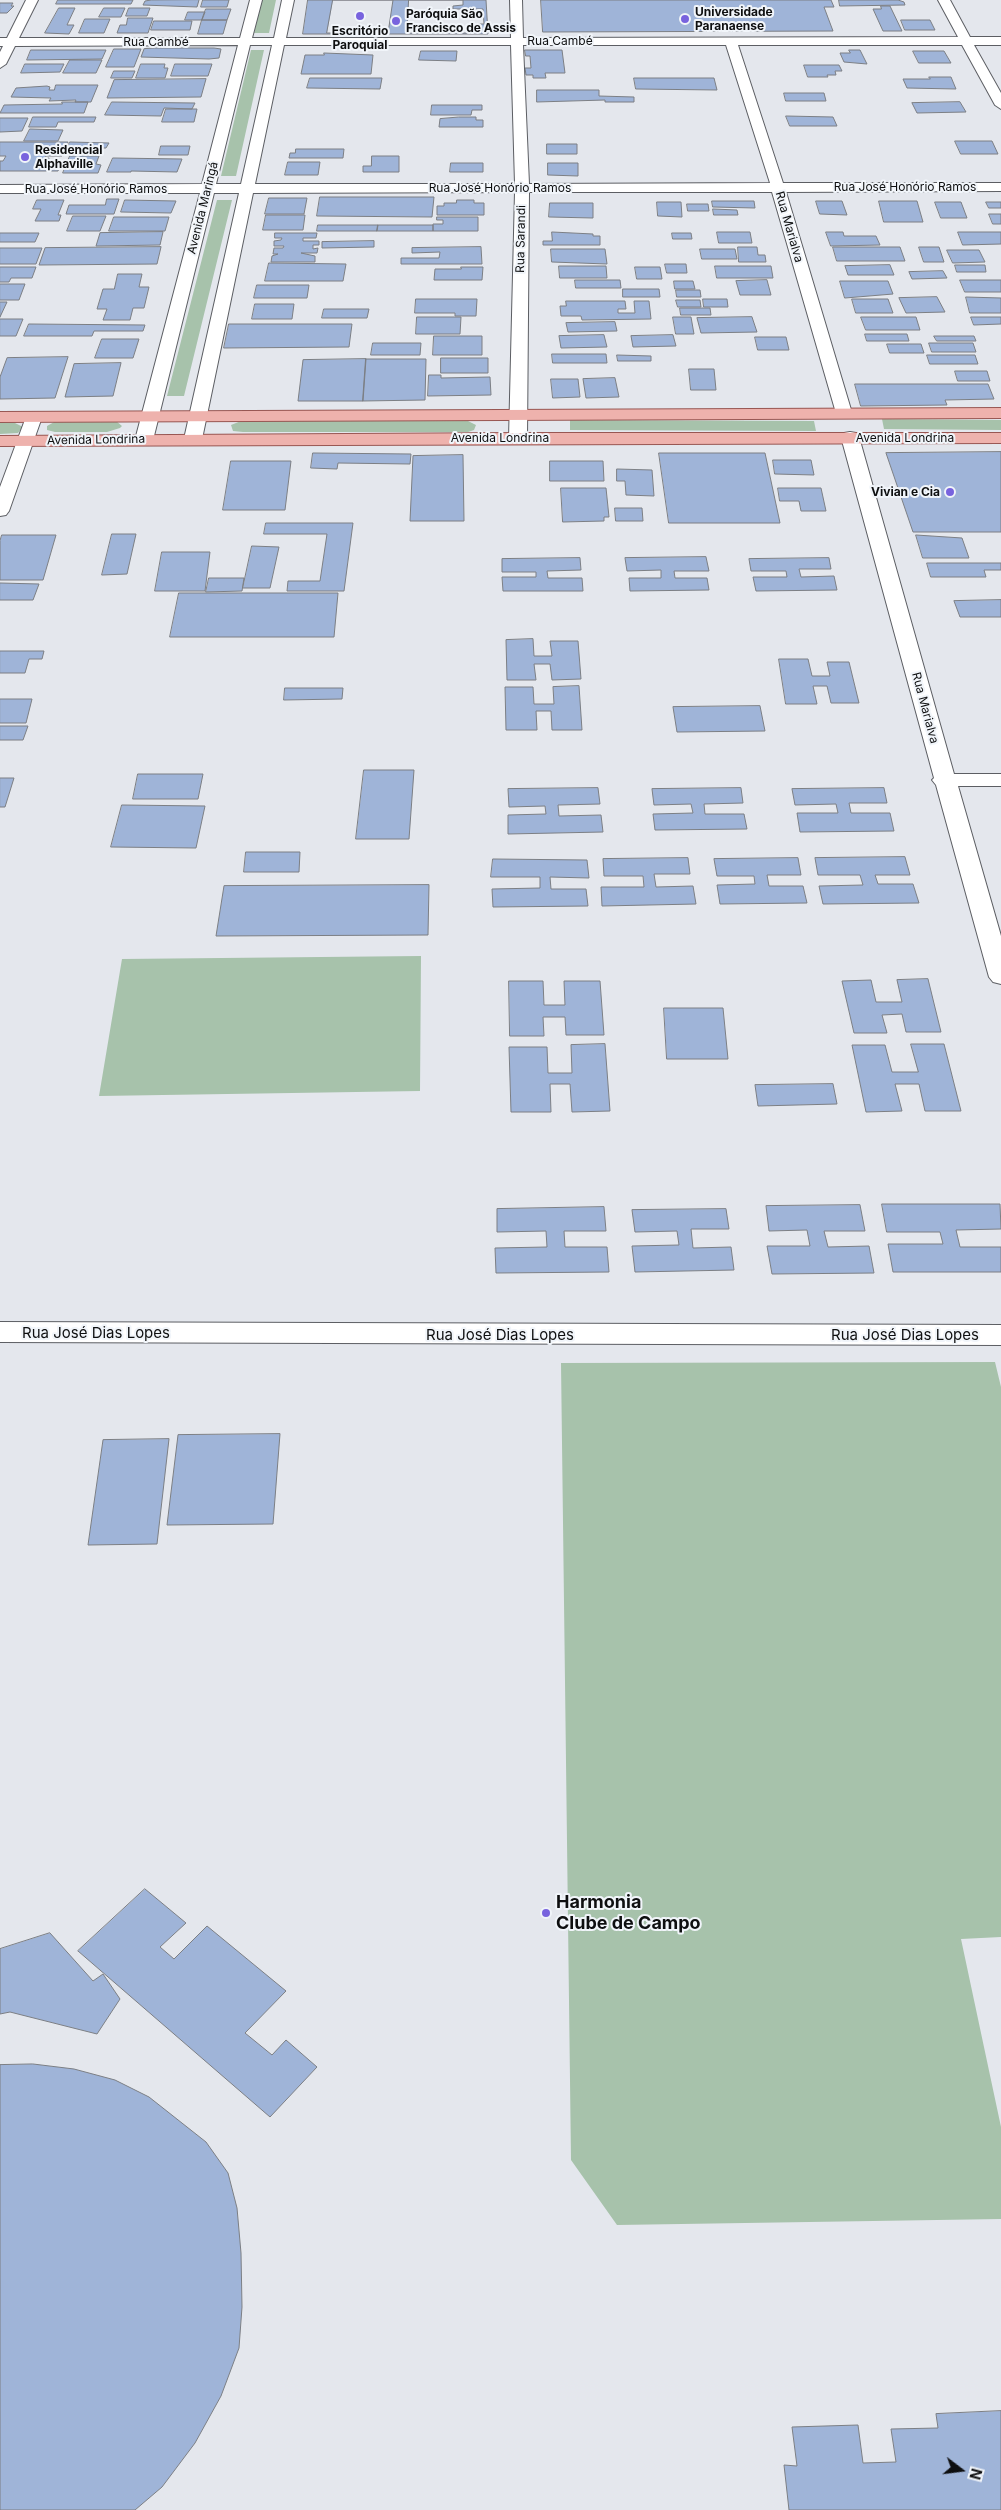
<!DOCTYPE html>
<meta charset="utf-8">
<style>
body{margin:0}
#map{position:relative;width:1001px;height:2510px;overflow:hidden;background:#e4e7ed;font-family:Inter,sans-serif}
canvas{display:block}
.north{position:absolute;left:936px;top:2445px;width:50px;height:50px;-webkit-text-stroke:4px #f1f5fa;paint-order:stroke;rotate:105deg;font-size:14px;font-weight:700;line-height:20px;text-align:center;color:#0e0f10}
.north::after{content:'';display:block;margin:auto;width:18px;height:22px;background:#0e0f10;clip-path:polygon(50% 0,100% 100%,50% 72%,0 100%)}
</style>
<div id="map">
<canvas width="1001" height="2510"></canvas>
<div class="north">N</div>
</div>
<script>
const g = document.querySelector('canvas').getContext('2d');
g.lineJoin = 'round';
function fillPath(path, color) { g.fillStyle = color; g.fill(path, 'evenodd'); }
function stroke(path, color, width, dash) { g.strokeStyle = color; g.lineWidth = width; g.lineCap = dash ? 'butt' : 'round'; g.setLineDash(dash || []); g.stroke(path); }
function drawText(font, color, halo, rows, align = 'center') {
  g.font = font + ' Inter,sans-serif'; g.lineWidth = 4; g.setLineDash([]); g.textBaseline = 'middle'; g.strokeStyle = halo; g.fillStyle = color; for (const [text, x, y, turn = 0] of rows) {
    g.save(); g.translate(x, y); g.rotate((+turn || 0) * Math.PI / 180); g.textAlign = isNaN(turn) ? turn : align; if (halo) g.strokeText(text, 0, 0); g.fillText(text, 0, 0); g.restore();
  }
}
fillPath(new Path2D(`
 M262,0H276L269,33H254Z
 M251,50H264L236,176H221Z
 M217,200H232L184,396H167Z
 M882,419L1001,420V430L884,429Z
 M466,420L476,425L474,430L468,432H243L233,431L231,425L241,421Z
 M570,420L814,421L816,431L570,430Z
 M56,421H116L122,426L120,428L107,432H55L47,430V426Z
 M0,423H15L23,427L18,433L0,434Z
 M421,956L420,1091L99,1096L122,959Z
 M995,1362L1001,1387V1937L961,1939L1001,2127V2219L617,2225L571,2160L561,1363Z`), '#a7c2ab');
const building = new Path2D(`
 M58,0H133L131,4H56Z
 M199,0L197,7L143,5L145,1L151,0Z
 M203,0H229L227,7H201Z
 M308,0H486L488,34H303Z
 M333,0H393L388,33H327Z
 M409,0H463V5L453,6V9H483L484,24H476L478,33H407Z
 M541,0H831L834,7H824L833,31L543,32Z
 M839,0H898L904,2L905,5L840,6Z
 M0,3H13L11,6H14L7,13H0Z
 M881,6H890L902,31H883L873,9H881Z
 M59,8H75L67,25H74L69,34L45,33Z
 M104,8H125L121,17H99Z
 M129,8H150L147,16H126Z
 M206,9H231L227,20H202Z
 M188,12H205L202,20H185Z
 M128,18H153L148,33H117L120,25H126Z
 M85,19H110L104,33H79Z
 M202,20H227L223,34H198Z
 M901,20H930L935,30H905Z
 M154,21H192L190,30H151Z
 M155,48H214L221,49L219,58L209,59L141,57L144,49Z
 M114,49H141L134,67H106Z
 M31,50H106L102,59L27,60Z
 M525,50H562L565,73H545L546,78H533V75H526L525,68H531L530,56H526Z
 M849,50H860L867,64L844,62L840,53H850Z
 M421,51H457L456,61L419,60Z
 M913,51H944L951,63H919Z
 M324,53L373,55L371,74H301L305,55H324Z
 M70,60H102L96,73H63Z
 M25,64H64L60,72L21,73Z
 M141,64H165L164,68H168L165,78H136Z
 M175,64H212L208,76H171Z
 M804,65H839L842,71H835L836,75H827L828,77H808Z
 M114,71H135L132,78H111Z
 M929,77H951L956,89L907,88L903,79H930Z
 M310,78H382L380,89L307,88Z
 M634,78H714L717,90L636,89Z
 M206,79L201,97L107,98L114,80Z
 M56,85H98L91,102H75L76,100L49,101L51,98L11,97L16,88L47,86L50,87L49,90H54Z
 M537,90H599V96L634,97V102H605V100L537,102Z
 M784,93H824L826,101H786Z
 M62,102H88L84,113H0L4,105L62,104Z
 M112,102L195,103L192,109L164,108L161,116L105,115Z
 M960,102L966,112L917,113L912,103Z
 M432,105H482V110H472L471,115H431Z
 M166,109H197L194,122H162Z
 M786,116L833,117L837,126H790Z
 M33,117H96L94,122H58L56,127H29Z
 M459,117H476V120H483V127H439L440,119Z
 M0,118H28L22,131L0,132Z
 M30,129L63,130L58,141H24Z
 M955,141H992L998,154H961Z
 M0,142H68L62,156H46L45,158H49L48,161L61,163L58,171H0V161H3L6,156H0Z
 M70,142L109,143L106,148H67Z
 M547,144H577V154H547Z
 M161,146H190L188,155H159Z
 M296,149H344L343,158H289L290,153H295Z
 M70,156H99L96,164L101,165L98,173H63Z
 M372,156H399V172H363V166H371Z
 M113,158L182,159L177,172L131,171V172H107Z
 M288,162H320L318,175H285Z
 M451,163H483V172H450Z
 M548,163H578V176L548,175Z
 M320,197H434L432,217L317,216Z
 M269,198H307L304,214H265Z
 M107,199H119L114,214H66L69,205H105Z
 M37,200H64L58,215H61L59,221H35L41,209H33Z
 M125,200L176,201L171,213L121,212Z
 M457,200H474V203H484V215H437V206H444V203H456Z
 M712,201H754L755,208L713,207Z
 M816,201H842L847,215L820,214Z
 M879,201H917L923,222H884Z
 M657,202H681L682,217L658,216Z
 M935,202H961L967,218H941Z
 M986,202H1001V208H989Z
 M550,203H593V218L549,217Z
 M687,204H708L709,211H688Z
 M713,209L737,210L738,215H714Z
 M989,214H1001V224H993Z
 M266,215H305L303,230H263Z
 M73,216H106L100,231H67Z
 M114,217H169L165,231H109Z
 M437,217H478V231H433V224H443V220H437Z
 M318,225H378L377,231H317Z
 M378,225H433V231H377Z
 M163,232L160,245L96,246L100,233Z
 M552,232L593,234V236H600V245H543V241H552Z
 M717,232H750L752,243H719Z
 M826,232H843L844,236H876L880,245L831,246Z
 M958,232H1001V244L963,245Z
 M0,233H39L35,242H0Z
 M275,233H317L316,238H303V241H319V245H313V249L318,248L317,253H301L315,256V262H271L272,256L278,254H273L274,248H283L284,246H274V241L281,240L282,238H275Z
 M672,233H691L692,239H673Z
 M374,241V247L322,248V242Z
 M161,247L157,264L39,265L45,248Z
 M481,247L482,264H401V258H439L440,252L412,253V248Z
 M738,247H757L758,255H765L766,262H739Z
 M833,247H900L905,261H837Z
 M919,247H939L944,262H924Z
 M0,248H42L36,264H0Z
 M551,249H605L607,264L552,262Z
 M700,249H735L737,259H702Z
 M947,250H979L985,262L953,263Z
 M269,263L346,264L343,281H265Z
 M665,264H686L687,273H667Z
 M890,265L894,275H848L845,266Z
 M955,265H985L986,272H957Z
 M559,266H606L607,278H560Z
 M715,266H771L773,278H717Z
 M0,267H36L32,278H11L9,282H0Z
 M461,267H483L482,280H434L435,269H461Z
 M635,267H660L662,279H637Z
 M943,271L947,278L912,279L909,272Z
 M118,274H142L139,287H149L144,308H133L130,320H103L107,309H97L103,289H114Z
 M575,280H620L621,288H576Z
 M767,280L771,295H740L736,281Z
 M960,280H1001V292H965Z
 M674,281H693L695,289H675Z
 M840,281H888L893,294L845,298Z
 M0,284H25L19,300H0Z
 M257,285H309L307,298H254Z
 M623,289H659L660,297H623Z
 M676,290H700L701,297H677Z
 M937,297L945,312L906,313L899,298Z
 M966,297L1001,298V313H970Z
 M416,299H477L476,316H455V313H415Z
 M703,299H727L728,307H704Z
 M852,299H888L893,313H856Z
 M676,300H700L701,307H678Z
 M566,301H625L626,309H618V313H635L634,301H649L651,319L582,320L581,316H561L560,306H566Z
 M0,302H7L0,317Z
 M255,304H294L292,319H252Z
 M680,308H710L711,315H681Z
 M324,309H369L367,318H322Z
 M417,317H461L460,334H416Z
 M673,317H691L694,334H676Z
 M752,317L757,332L701,333L697,318Z
 M861,317H916L920,330H866Z
 M971,317H1001V324L974,325Z
 M0,319H23L16,336H0Z
 M615,322L617,331L568,332L566,323Z
 M29,324L145,325L143,331H94L92,336H24Z
 M229,324H352L349,347L224,348Z
 M865,334H907L909,341H867Z
 M604,335L607,347L561,348L559,336Z
 M673,335L676,346L633,347L631,336Z
 M434,336H482V355H433Z
 M934,336H974L976,341H937Z
 M755,337H786L789,350H758Z
 M102,339H139L133,358H95Z
 M373,343H421L420,355H371Z
 M929,343H973L976,352H932Z
 M887,344H921L924,353H890Z
 M552,354H606L607,363H553Z
 M617,355L651,356V361H618Z
 M927,355H975L978,364H930Z
 M68,357L55,398L0,399V377L7,358Z
 M441,358H488V373H441Z
 M366,359H426L425,400L363,401Z
 M366,359L363,401H298L303,360Z
 M121,363L113,396L65,397L74,364Z
 M689,369H714L716,390H691Z
 M955,371H987L990,381H958Z
 M429,375H441V378L490,377L491,395L428,396Z
 M615,378L619,397L586,398L583,379Z
 M551,379H578L580,397L553,398Z
 M855,384H988L994,399L945,400L947,405L861,406Z
 M1001,452V532H913L886,453Z
 M313,453L411,454L410,464L338,463L337,469L311,468Z
 M659,453H765L780,523H669Z
 M463,455L464,521H410L413,456Z
 M773,460H811L814,475L775,474Z
 M231,461H291L285,510H223Z
 M550,461H603L604,481H550Z
 M617,469L652,470L654,496L626,495L625,481H617Z
 M561,488H606L609,517H604V521L563,522Z
 M778,488H821L826,511H801L799,501H780Z
 M615,508H642L643,521H616Z
 M266,523H353L344,591H287L288,581H320L327,534H264Z
 M112,534H136L127,574L102,575Z
 M2,535H56L43,580H0V541Z
 M916,535L962,538L969,558H923Z
 M252,546L279,547L270,588H243Z
 M162,552H210L205,591H155Z
 M706,557L709,571H674L675,578H707L709,590L630,591L629,578H661V570L627,571L625,558Z
 M580,558L581,570L547,571L548,578H582L583,591H503L502,577H536V572H502V559Z
 M829,558L831,569H799L801,577L834,576L837,590L756,591L753,577H787L786,571H751L749,559Z
 M927,563H1001V570H984L986,577H931Z
 M209,578H244L242,591L206,592Z
 M0,583L39,584L33,600H0Z
 M179,593H338L334,637H170Z
 M1001,600V617H960L954,601Z
 M533,639L534,656H552L550,641H578L581,679L552,680L550,664H534L536,680H507L506,640Z
 M0,651H44L42,659H29L25,673H0Z
 M779,659H808L812,676H830L827,662H849L859,703H831L827,686H813L817,704H786Z
 M579,686L582,730H552L551,711H536L537,730H506L505,687H533L534,704H554L553,687Z
 M285,688H343L342,699L284,700Z
 M0,699H32L26,723H0Z
 M760,706L765,731L677,732L673,707Z
 M0,726H28L23,740H0Z
 M364,770H414L409,839H356Z
 M138,774H203L198,799H133Z
 M0,778H14L5,807H0Z
 M598,788L600,804L558,805L559,816L601,815L603,832L508,834V815L546,814L545,806L509,807L508,789Z
 M741,788L743,803L704,804L705,814H744L747,829L655,830L653,814L693,813L691,804L654,805L652,789Z
 M884,788L887,803H849L851,813H890L894,831L800,832L797,813H838L836,804L795,805L792,789Z
 M122,805L205,806L196,848L111,847Z
 M246,852H300L299,872H244Z
 M905,857L910,875H875L878,884H913L919,903L823,904L819,886L863,885L860,875H818L815,858Z
 M688,858L690,874H654L656,887L693,886L696,904L602,906L601,887H644L643,876H604L603,859Z
 M798,858L801,875H767L769,886H803L807,903L720,904L717,885L755,884L754,876H717L714,859Z
 M493,859L587,860L589,878L550,877L551,889H586L588,906L493,907L492,889L540,888V877H491Z
 M429,885L428,935L216,936L224,886Z
 M928,979L941,1032H906L902,1014L882,1015L887,1033H854L842,981L871,980L876,1002H902L897,980Z
 M509,981H543L544,1005H565L564,981H600L604,1035H566L565,1017H543L544,1036H510Z
 M664,1008H723L728,1059H667Z
 M605,1044L610,1111L572,1112L570,1084H550L551,1112H511L509,1047H547L548,1073H572L571,1045Z
 M911,1044H944L961,1111H925L919,1084H895L902,1111L866,1112L852,1045H885L892,1072H918Z
 M833,1084L837,1104L758,1106L755,1085Z
 M882,1204H1000L1001,1229L956,1230L960,1247H1001V1272H893L888,1244H943L940,1232H887Z
 M860,1205L865,1231H824L828,1247L869,1246L874,1273L772,1274L767,1246H810L807,1230L769,1231L766,1206Z
 M604,1207L606,1231H564L565,1247H607L609,1272L496,1273L495,1248L547,1247L546,1231L497,1232V1209Z
 M726,1209L729,1229H691L693,1248L731,1247L734,1270L635,1272L632,1246L679,1245L677,1231L635,1232L632,1210Z
 M280,1434L273,1524L167,1525L178,1435Z
 M169,1439L157,1544L88,1545L103,1440Z
 M145,1889L186,1923L160,1947L174,1959L207,1926L286,1991L245,2033L272,2055L286,2040L317,2067L270,2117L78,1951Z
 M50,1933L93,1981L103,1974L120,1999L97,2034L10,2012L0,2014V1949Z
 M33,2064L74,2069L115,2080L149,2097L206,2142L228,2173L237,2208L241,2253L242,2307L239,2348L221,2396L195,2443L162,2487L135,2510H0V2065Z
 M1001,2411V2510H789L784,2465L797,2466L792,2427L858,2425L863,2463L896,2462L891,2429L938,2428L936,2414Z`);
fillPath(building, '#9fb4d8');
stroke(building, '#7c7f84', 1);
const minor = new Path2D(`
 M26,0H38L19,38H240L250,0H262L252,38H274L282,0H294L286,38H511L510,0H522L523,38L958,37L938,0H950L970,37H1001V45H974L1001,93V109L995,105L962,45H738L783,183H1001V191L786,192L852,413L850,417H838L836,413L772,192H529L527,438L524,442H512L509,438L515,192L253,193L202,439L199,443H187L184,439L239,193H214L153,440L150,444H138L135,440L200,193H0V185L202,184L238,45L15,46L6,64L0,68V52L3,46H0V38H7ZM250,45H272L241,184H216ZM284,45H511L515,184H255ZM523,45H726L770,183L529,184Z
 M34,412L40,413L42,417L9,511L6,515L0,516V487L26,417L28,413Z
 M850,432L856,433L859,437L954,774H1001V786H958L1001,936V984L993,982L989,977L936,785L932,780L934,778L841,437L844,433Z
 M0,1322L1001,1325V1345L0,1342Z`);
const major = new Path2D(`
 M1001,408V418L0,422V412Z
 M518,433H1001V443L0,446V436Z`);
stroke(minor, '#5c5e63', 2);
stroke(major, '#985753', 2);
fillPath(minor, '#fff');
fillPath(major, '#eeb2ad');
for (const [x, y, r, color] of [
 [360,16,5,"#7863de"],
 [685,19,5,"#7863de"],
 [396,21,5,"#7863de"],
 [25,157,5,"#7863de"],
 [950,492,5,"#7863de"],
 [546,1913,5,"#7863de"]
]) { const dot = new Path2D(); dot.arc(x, y, r, 0, 2 * Math.PI); g.fillStyle = color; g.fill(dot); stroke(dot, '#f1f5fa', 2); }
drawText('bold 12px', '#0e0f10', '#f1f5fa', [
 ["Universidade",695,12],
 ["Paranaense",695,26],
 ["Paróquia São",406,14],
 ["Francisco de Assis",406,28],
 ["Escritório",360,31,"center"],
 ["Paroquial",360,45,"center"],
 ["Residencial",35,150],
 ["Alphaville",35,164],
 ["Vivian e Cia",940,492,"right"]
], 'left');
drawText('12px', '#0e0f10', '#f1f5fa', [
 ["Rua Cambé",560,41],
 ["Rua Cambé",156,42],
 ["Rua José Honório Ramos",905,187],
 ["Rua José Honório Ramos",500,188],
 ["Rua José Honório Ramos",96,189],
 ["Avenida Maringá",203,208,-76],
 ["Rua Marialva",789,227,74],
 ["Rua Sarandi",521,239,-89],
 ["Avenida Londrina",500,438],
 ["Avenida Londrina",905,438],
 ["Avenida Londrina",96,440,-1],
 ["Rua Marialva",925,708,75]
]);
drawText('15px', '#0e0f10', '#f1f5fa', [
 ["Rua José Dias Lopes",96,1333],
 ["Rua José Dias Lopes",500,1335],
 ["Rua José Dias Lopes",905,1335]
]);
drawText('bold 18px', '#0e0f10', '#f1f5fa', [
 ["Harmonia",556,1903],
 ["Clube de Campo",556,1924]
], 'left');
</script>
